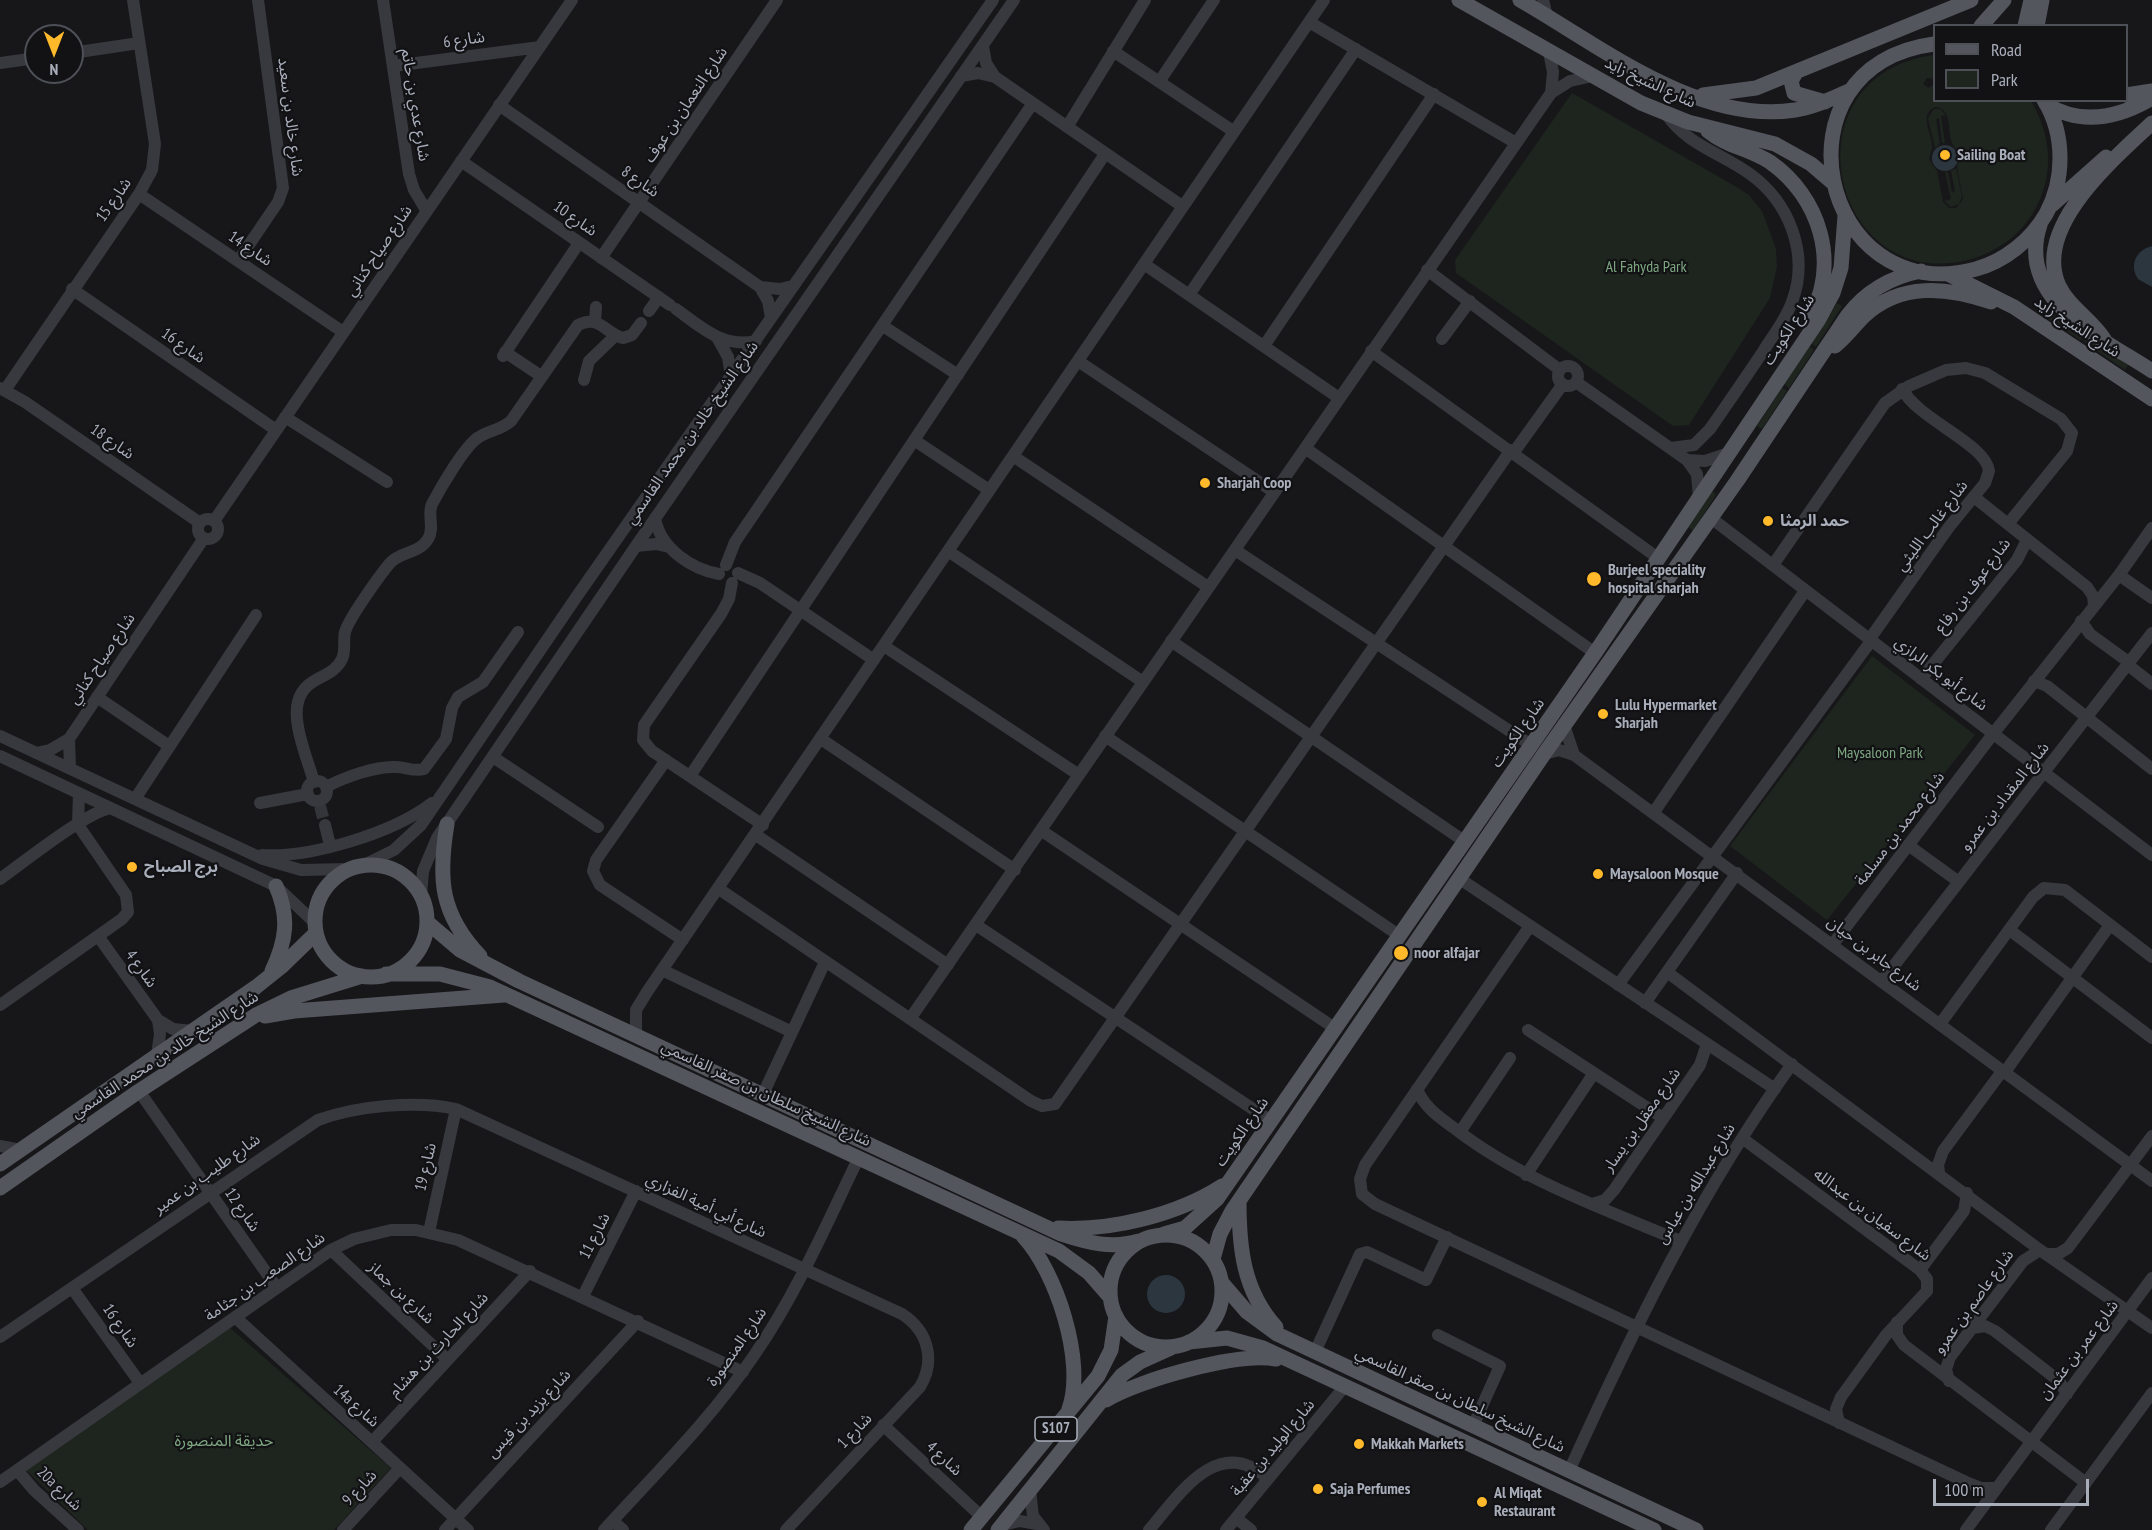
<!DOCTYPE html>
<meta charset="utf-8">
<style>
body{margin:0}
#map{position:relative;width:2152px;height:1530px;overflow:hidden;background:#17171a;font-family:"PT Sans Narrow",sans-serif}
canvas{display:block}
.legend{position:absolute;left:1933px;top:24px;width:195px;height:78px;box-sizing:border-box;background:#121215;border:2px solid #4e5057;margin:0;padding:8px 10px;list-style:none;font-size:18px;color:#a9aebb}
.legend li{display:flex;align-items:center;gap:12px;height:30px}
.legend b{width:30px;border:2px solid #4e5057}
.north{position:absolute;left:24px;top:24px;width:60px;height:60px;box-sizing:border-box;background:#121215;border:2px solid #4e5057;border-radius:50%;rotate:180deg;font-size:16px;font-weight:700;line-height:24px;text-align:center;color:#a9aebb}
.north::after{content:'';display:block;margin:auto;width:21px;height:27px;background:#ffb92a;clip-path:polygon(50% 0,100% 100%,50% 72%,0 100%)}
.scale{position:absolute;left:1933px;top:1479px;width:156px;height:27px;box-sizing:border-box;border:3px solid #a9aebb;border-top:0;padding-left:8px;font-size:18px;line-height:21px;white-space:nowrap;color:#a9aebb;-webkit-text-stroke:4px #121215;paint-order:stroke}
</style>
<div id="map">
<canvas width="2152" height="1530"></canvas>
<ul class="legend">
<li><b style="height:8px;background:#54565e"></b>Road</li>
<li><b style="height:16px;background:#1d251e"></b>Park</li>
</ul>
<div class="north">N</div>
<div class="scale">100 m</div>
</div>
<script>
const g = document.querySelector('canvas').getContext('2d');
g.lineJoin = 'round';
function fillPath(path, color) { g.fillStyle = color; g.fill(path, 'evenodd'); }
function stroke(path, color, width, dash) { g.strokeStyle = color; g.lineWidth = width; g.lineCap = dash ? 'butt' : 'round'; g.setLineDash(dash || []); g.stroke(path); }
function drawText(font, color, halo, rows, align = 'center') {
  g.font = font + ' "PT Sans Narrow","Noto Sans Arabic",sans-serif'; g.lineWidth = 4.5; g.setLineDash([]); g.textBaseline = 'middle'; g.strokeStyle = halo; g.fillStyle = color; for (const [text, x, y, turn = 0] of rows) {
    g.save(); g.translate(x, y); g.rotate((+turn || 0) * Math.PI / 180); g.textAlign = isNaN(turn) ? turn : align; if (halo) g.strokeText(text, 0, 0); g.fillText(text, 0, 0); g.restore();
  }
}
fillPath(new Path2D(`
 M1934,55V79L1927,78L1923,84L1928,88L1934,85V100L2031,101C2052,136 2055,177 2033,213C2019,236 1995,253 1968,260C1830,294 1783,75 1934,55ZM1935,107C1954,109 1946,132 1953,145C1955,148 1958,150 1960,153L1957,167L1963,199L1956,208H1949L1943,202L1937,171L1929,159C1929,156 1931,153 1932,149C1934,135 1917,115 1935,107Z
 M1572,93L1735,186L1749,195L1762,211L1776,249L1777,267L1770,298L1689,425L1673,426L1456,273L1455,260Z
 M1934,109H1940L1946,115L1941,116L1945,143H1942L1939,118L1936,119L1940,144L1935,148L1928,118Z
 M1956,168L1962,196L1959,204L1951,207L1944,201L1951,199L1945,172H1948L1952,193L1955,191L1951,171Z
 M1837,303L1842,306L1816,347L1811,343Z
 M2046,309L2083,335L2080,340L2043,315Z
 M2087,337L2128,365L2125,370L2084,342Z
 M1809,346L1814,350L1789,388L1784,384Z
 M1782,388L1787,391L1762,429L1757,426Z
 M1712,491L1716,494L1714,498L1693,531L1688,527Z
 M1872,656L1975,735L1827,920L1730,846Z
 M229,1327L391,1468L334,1530H88L26,1470Z`), '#1d251e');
fillPath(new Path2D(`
 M1932 158a13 13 0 1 1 26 0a13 13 0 1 1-26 0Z
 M2152,246V287L2138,279C2129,265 2136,250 2152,246Z
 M1147 1294a19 19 0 1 1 38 0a19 19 0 1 1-38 0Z`), '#2c363f');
stroke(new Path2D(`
 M320,806L325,825`), '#34353a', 12, [12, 6]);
stroke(new Path2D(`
 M383,0L409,174L414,190L426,210
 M1543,0L1547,16
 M1309,22L1516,143
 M983,46L986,63L995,77
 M1113,51L1233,131
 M1549,52L1553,72L1551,93
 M72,53L139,43
 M0,63L36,58
 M393,66L540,47
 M961,76L978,73L995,77L1182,206
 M1159,82L1214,0
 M499,105L760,287L768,301L771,318
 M1666,114C1687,145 1721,153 1750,174C1789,202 1809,253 1793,299C1787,318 1774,334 1764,350C1746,377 1728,403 1710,429L1694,445L1671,448
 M1067,127L1145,0
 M461,161L670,305
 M139,194L343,332
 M601,258L777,0
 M238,261L278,202L283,188L258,0
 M1144,264L1339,398
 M1427,270L1560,370
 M760,287L780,289L793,286
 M72,289L276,430
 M1189,295L1356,49
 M676,309C702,328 723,348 756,341
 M649,311L659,297
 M595,321L596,307
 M883,326L958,375
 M718,339L728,357L731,377
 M1442,339L1470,301
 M1264,346L1434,94
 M1371,351L1658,558
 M505,352L541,376
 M503,356L579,243
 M1078,361L1274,492
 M1558 376a10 10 0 1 1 20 0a10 10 0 1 1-20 0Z
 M584,380L589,361L616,335
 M1576,382L1687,460L1697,474L1699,498
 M0,388L25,402L200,523
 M5,390L139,194L152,170L155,144L133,0
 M285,417L387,482
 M914,440L989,490
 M1305,448L1595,653
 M1514,452L1563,384
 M1013,456L1208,587
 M1687,460L1705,461L1729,453
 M1974,497L2087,587L2093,596L2094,606
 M655,518C660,548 691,569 719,574
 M1711,518L2152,855
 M198 529a10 10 0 1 1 20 0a10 10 0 1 1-20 0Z
 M214,521L572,0
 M636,546L656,544L669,547
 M1235,550L1531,745
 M948,551L1143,682
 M726,565L735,542L1033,103
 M1773,565L1885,403L1909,386L1946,370L1966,368L1985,373L2061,419L2072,433L2067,451L2008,524
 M738,573L760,583L874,660
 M2119,575L2152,598
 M732,583L729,599L721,614L644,725L643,740L652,751L763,825
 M2081,621L2090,634L2130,663
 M1869,640L1949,527L1985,483L1989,471C1986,444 1919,420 1902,389
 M1171,641L1464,841
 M884,646L1079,775
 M2128,665L2152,684
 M1921,679L2017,560L2027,540
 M2034,681L2047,686L2152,769
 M97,697L169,746
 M1564,725L1574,755
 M0,736L263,859L301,870L349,869
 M1105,736L1400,936
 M69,739L70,768
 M821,739L1015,870
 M36,753L50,750L69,739L204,538
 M1544,754L1559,750L1574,755L2152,1181
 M0,756L276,886L315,923
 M493,757L598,827
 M666,760L596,860L593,871L600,885L683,940
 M690,776L1105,154
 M307 791a10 10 0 1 1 20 0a10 10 0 1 1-20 0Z
 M314,782C308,761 292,723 298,702C305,675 332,680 342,659C346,651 343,640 345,632C349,618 380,575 390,563C401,551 419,554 428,539C435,528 427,515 432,504C440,489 465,445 479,437C490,430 501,430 511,421L578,325C599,314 605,333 623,338L632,335L641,323
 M326,787C345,777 375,766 396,767C406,767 414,772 424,769L446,739L452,708L458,697L483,682L518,632
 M135,799L256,615
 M260,803L308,794
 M1654,812L1805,591
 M78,825L79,793
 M325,825L330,845
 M1042,831L1336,1029
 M756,835L948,965
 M1908,845L1959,882
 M262,855C311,858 393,833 432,803
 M362,866L394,850L421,825L575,599L993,0
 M0,879C24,862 86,812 111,808
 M1460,879L1775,1089
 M719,889L1031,1101L1042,1106L1055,1104L1511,450
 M421,896L423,871L437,838L636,546L1014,0
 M976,925L1271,1121
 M1530,926L1365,1165L1360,1179L1362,1194L1375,1204L1966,1482L1981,1488H1997
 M2011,931L2152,1038
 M98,936L158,1020L173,1029L193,1031
 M1833,944L1993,734L2119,575L2152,528
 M662,970L792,1032
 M1667,972L2040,1250L2152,1328
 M1882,981L2152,633
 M1618,985L1871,641
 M1645,1003L1737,873
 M0,1005L122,919L128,912L126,895L78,825
 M910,1019L1551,93L1570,81L1593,76
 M1940,1024L2033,897L2044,888L2065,890L2152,957
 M1528,1030L1663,1118
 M636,1035V1010L647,992L1324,0
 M157,1055L160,1034L158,1020
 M2005,1072L2110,925
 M1417,1089C1424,1107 1439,1117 1454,1128C1521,1180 1602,1208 1680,1241
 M139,1091L277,1288
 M763,1094L825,962
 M1460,1132L1510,1058
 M1742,1138L1920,1270L1927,1279V1291L1886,1335L1841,1397L1836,1409L1839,1423
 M0,1146L21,1150
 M1939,1172L1938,1165L1943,1151L2003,1070
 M1526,1175L1594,1073
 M1592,1204L1605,1200L1614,1190L1700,1065L1707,1044
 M429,1232L456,1109
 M331,1250L448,1360
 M2047,1254H2058L2068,1248L2152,1136
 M1920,1270L1964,1211L1967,1193
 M72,1288L140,1383
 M583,1296L636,1191
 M235,1317L468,1530
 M1897,1322V1335L1904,1345L2086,1483
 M1973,1328L1985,1326L1995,1331L2059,1381L2067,1394
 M1438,1335L1500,1366L1473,1426
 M0,1337L318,1120C356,1106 416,1100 456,1109L902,1314C928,1331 936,1360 920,1387L786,1530
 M1315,1352L1360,1254L1367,1252L1426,1280L1447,1237
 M1949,1381L1946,1369L1950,1357L2023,1261L2040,1250
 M883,1425L982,1517
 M372,1442L530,1271
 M17,1470L34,1490L78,1530
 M1569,1471C1634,1328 1700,1192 1792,1064
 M0,1482L331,1250L354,1239L391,1230H416L458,1240L743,1372
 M1030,1490L1033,1516L1044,1530
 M1236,1518L1251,1530
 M613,1521L623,1530
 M1002,1525L1020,1521L1037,1524
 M343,1530L400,1468
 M445,1530L638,1321
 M604,1530C656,1473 712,1418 755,1354C797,1293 827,1223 859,1157
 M1149,1530C1179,1495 1218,1433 1268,1479
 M1226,1530L1345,1386
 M1966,1530L2152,1278
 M2051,1530L2152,1393`), '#38393f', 12);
stroke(new Path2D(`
 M1459,0L1641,103L1688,122L1775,144L1811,164L1832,182
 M1520,0C1599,45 1698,125 1795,110C1815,107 1833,98 1851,90
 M1981,26L2004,0
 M2025,26L2031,0
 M2037,26L2042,0
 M1934,44C1767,66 1819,311 1976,269C2005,261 2031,240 2046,214C2065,179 2065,134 2044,100
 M1797,71L1791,81L1794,93L1825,102
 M1703,95L1756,88L1971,0
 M2126,95L2152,91
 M2046,104C2081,126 2118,118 2152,98
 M1708,131C1726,146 1750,149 1770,162C1820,197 1840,263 1810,317
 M2052,205L2106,157
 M2040,225C2015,300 2102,338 2152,371
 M1948,274L2014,307L2152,399
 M2104,339C2091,319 2069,307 2059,286C2032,227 2114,159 2152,123
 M1835,346C1846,337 1854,326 1864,316C1901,282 1947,287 1991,302
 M447,824C438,878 440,914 480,956
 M315 921a56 56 0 1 1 112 0a56 56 0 1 1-112 0Z
 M427,922L460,950L519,981L1061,1234C1088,1243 1112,1249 1139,1241
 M272,971C286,941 290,918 276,886
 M386,974H440L490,987L1059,1251L1089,1273L1110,1297
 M265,1016L294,1011L504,995
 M0,1164L256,987L281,967L316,933
 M0,1188L139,1091L256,1015L291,998L362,976
 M1239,1201C1239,1247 1243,1291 1276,1327
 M1058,1228C1111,1231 1177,1215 1222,1186
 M1164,1234L1185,1228L1217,1199L1595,653L1819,319L1833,293L1841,268L1845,216
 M1110 1291a56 56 0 1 1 112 0a56 56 0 1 1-112 0Z
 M1023,1236C1056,1271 1086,1362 1069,1409
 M1213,1259L1220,1234L1232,1211L1544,754L1737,481L1848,315C1867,290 1891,277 1921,271
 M1222,1283L1247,1312L1277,1334L1696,1530
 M1189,1342L1227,1338L1263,1348L1654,1530
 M1106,1400C1139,1380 1238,1352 1276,1359
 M971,1530L1098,1376L1111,1350L1116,1316
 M998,1530L1122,1375L1140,1362L1171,1348`), '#54565e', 15);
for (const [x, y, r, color] of [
 [1945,155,6,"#ffb92a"],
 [1205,483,6,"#ffb92a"],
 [1768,521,6,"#ffb92a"],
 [1594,579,8,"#ffb92a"],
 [1603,714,6,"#ffb92a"],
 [132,867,6,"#ffb92a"],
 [1598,874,6,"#ffb92a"],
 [1401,953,8,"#ffb92a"],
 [1359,1444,6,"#ffb92a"],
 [1318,1489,6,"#ffb92a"],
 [1482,1502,6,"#ffb92a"]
]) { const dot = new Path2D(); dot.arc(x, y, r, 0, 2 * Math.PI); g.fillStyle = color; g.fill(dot); stroke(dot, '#121215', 2); }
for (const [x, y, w] of [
 [1056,1429,42]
]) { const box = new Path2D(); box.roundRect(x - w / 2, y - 12, w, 24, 4.5); g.fillStyle = '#121215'; g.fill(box); stroke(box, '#a9aebb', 1.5); }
drawText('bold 15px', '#a9aebb', null, [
 ["S107",1056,1429]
]);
drawText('16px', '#a9aebb', '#121215', [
 ["شارع 6",464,40,-8],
 ["شارع الشيخ زايد",1650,83,25],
 ["شارع عدي بن حاتم",415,105,81],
 ["شارع النعمان بن عوف",686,105,-56],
 ["شارع خالد بن سعيد",290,117,83],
 ["شارع 8",640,182,35],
 ["شارع 15",114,200,-55],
 ["شارع 10",575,219,35],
 ["شارع 14",250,249,34],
 ["شارع صياح كناني",379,251,-56],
 ["شارع الشيخ زايد",2077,327,33],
 ["شارع الكويت",1789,330,-57],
 ["شارع 16",183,346,35],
 ["شارع الشيخ خالد بن محمد القاسمي",692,433,-55],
 ["شارع 18",112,442,35],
 ["شارع غالب الليثي",1932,526,-53],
 ["شارع عوف بن رفاع",1973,586,-53],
 ["شارع صياح كناني",102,659,-56],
 ["شارع أبو بكر الرازي",1941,674,37],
 ["شارع الكويت",1518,733,-55],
 ["شارع المقداد بن عمرو",2005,797,-52],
 ["شارع محمد بن مسلمة",1900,829,-53],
 ["شارع جابر بن حيان",1874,954,37],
 ["شارع 4",141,969,54],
 ["شارع الشيخ خالد بن محمد القاسمي",165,1055,-33],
 ["شارع الشيخ سلطان بن صقر القاسمي",766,1094,25],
 ["شارع معقل بن يسار",1642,1120,-55],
 ["شارع الكويت",1242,1132,-55],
 ["شارع 19",426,1167,-77],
 ["شارع طليب بن عمير",207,1174,-35],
 ["شارع عبدالله بن عباس",1696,1184,-59],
 ["شارع أبي أمية الفزاري",706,1206,25],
 ["شارع 12",242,1210,55],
 ["شارع سفيان بن عبدالله",1872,1215,37],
 ["شارع 11",595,1236,-63],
 ["شارع الصعب بن جثامة",265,1277,-35],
 ["شارع بن جماز",401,1293,43],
 ["شارع عاصم بن عمرو",1974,1302,-54],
 ["شارع 16",120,1326,55],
 ["شارع الحارث بن هشام",439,1345,-47],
 ["شارع المنصورة",737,1347,-55],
 ["شارع عمر بن عثمان",2079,1350,-53],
 ["شارع الشيخ سلطان بن صقر القاسمي",1460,1400,25],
 ["14a شارع",356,1406,42],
 ["شارع يزيد بن قيس",529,1414,-47],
 ["شارع 1",855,1431,-46],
 ["شارع الوليد بن عقبة",1273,1448,-50],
 ["شارع 4",944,1459,43],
 ["شارع 9",360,1488,-47],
 ["20a شارع",59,1489,44]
]);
drawText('bold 16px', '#a9aebb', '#121215', [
 ["Sailing Boat",1957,155],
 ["Sharjah Coop",1217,483],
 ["حمد الرمثا",1780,521],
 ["Burjeel speciality",1608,570],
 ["hospital sharjah",1608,588],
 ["Lulu Hypermarket",1615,705],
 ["Sharjah",1615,723],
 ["برج الصباح",144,867],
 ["Maysaloon Mosque",1610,874],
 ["noor alfajar",1414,953],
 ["Makkah Markets",1371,1444],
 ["Saja Perfumes",1330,1489],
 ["Al Miqat",1494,1493],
 ["Restaurant",1494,1511]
], 'left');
drawText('16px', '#7ea781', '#121215', [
 ["Al Fahyda Park",1646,267],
 ["Maysaloon Park",1880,753],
 ["حديقة المنصورة",224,1441]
]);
</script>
